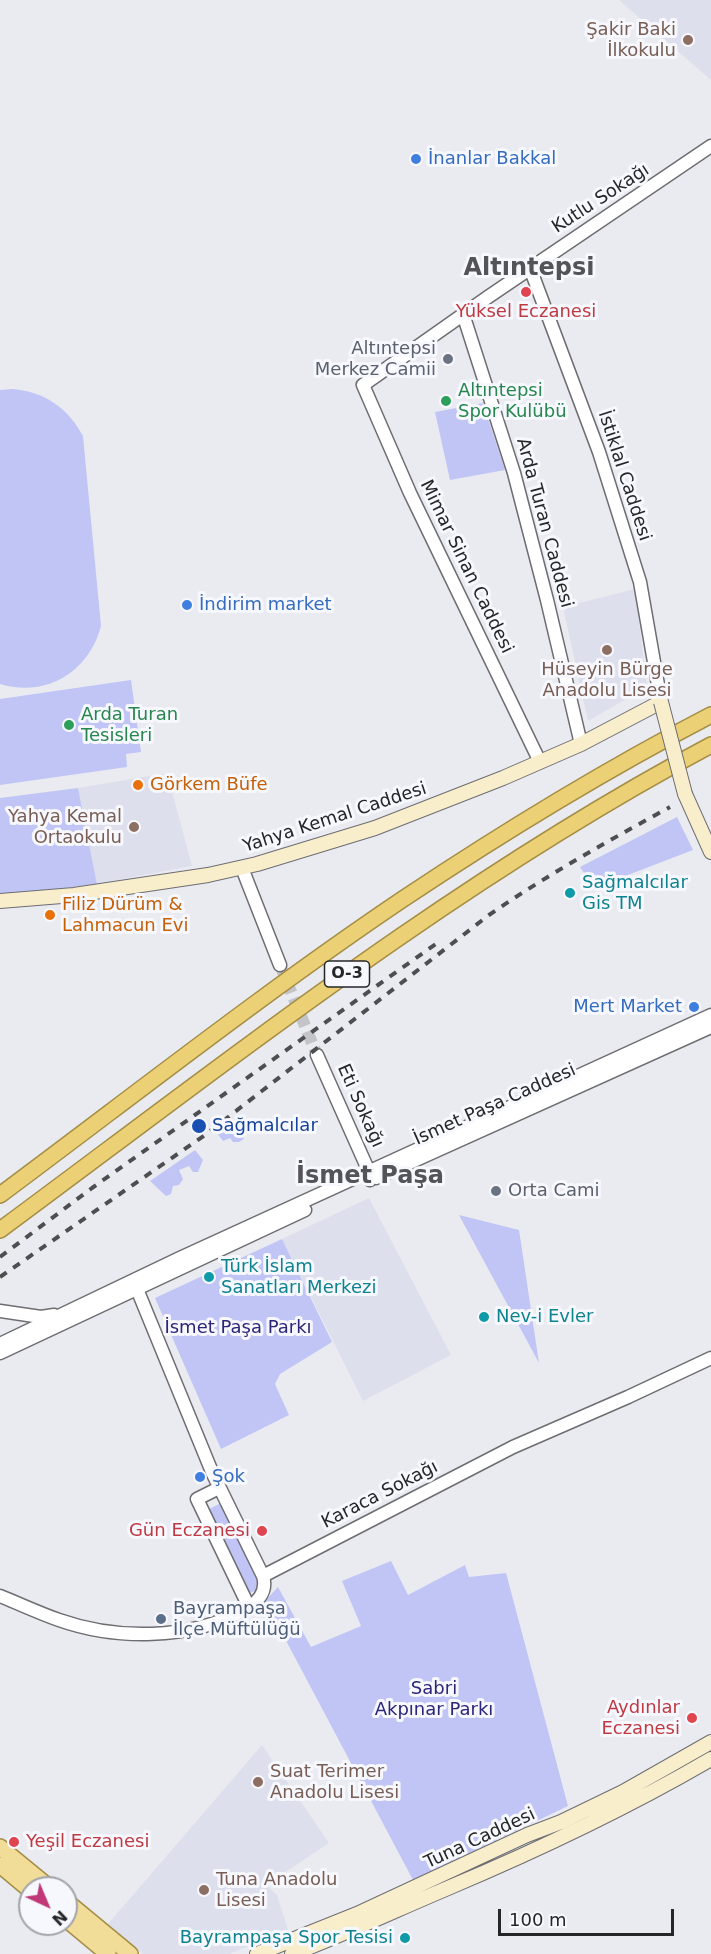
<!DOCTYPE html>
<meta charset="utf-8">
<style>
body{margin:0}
#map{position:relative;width:711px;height:1954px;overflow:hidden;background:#eaebf0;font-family:"DejaVu Sans",sans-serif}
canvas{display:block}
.north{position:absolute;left:18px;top:1876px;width:60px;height:60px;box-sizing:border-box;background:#f7f8fe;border:2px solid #a3a4a8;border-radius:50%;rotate:136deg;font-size:16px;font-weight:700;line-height:24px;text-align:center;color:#252628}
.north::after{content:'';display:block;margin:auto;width:21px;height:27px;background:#c03877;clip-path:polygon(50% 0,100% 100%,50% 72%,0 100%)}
.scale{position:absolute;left:498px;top:1909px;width:176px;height:27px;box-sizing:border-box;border:3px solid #252628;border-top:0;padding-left:8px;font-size:18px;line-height:21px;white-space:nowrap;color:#252628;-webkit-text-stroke:4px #f7f8fe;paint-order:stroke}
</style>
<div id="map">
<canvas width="711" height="1954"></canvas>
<div class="north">N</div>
<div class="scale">100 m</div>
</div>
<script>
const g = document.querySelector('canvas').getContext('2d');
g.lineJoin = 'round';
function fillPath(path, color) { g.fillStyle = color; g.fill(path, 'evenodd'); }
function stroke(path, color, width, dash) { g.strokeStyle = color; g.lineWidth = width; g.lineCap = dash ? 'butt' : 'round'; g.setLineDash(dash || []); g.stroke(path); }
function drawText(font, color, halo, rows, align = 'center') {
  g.font = font + ' "DejaVu Sans",sans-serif'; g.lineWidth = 6; g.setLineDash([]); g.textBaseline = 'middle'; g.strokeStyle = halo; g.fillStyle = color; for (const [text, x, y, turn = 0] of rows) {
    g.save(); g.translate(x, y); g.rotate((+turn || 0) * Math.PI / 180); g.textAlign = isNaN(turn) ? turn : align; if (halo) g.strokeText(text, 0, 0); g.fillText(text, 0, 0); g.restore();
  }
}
fillPath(new Path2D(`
 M619,0H711V80Z
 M635,589L647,687L588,721L564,612L567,606Z
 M167,773L192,866L97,884L78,788Z
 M369,1198L451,1355L363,1401L282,1239Z
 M262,1745L329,1843L266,1885L277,1895L288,1930L229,1954H143L108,1924Z`), '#dedfec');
fillPath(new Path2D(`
 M13,389C45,392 68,408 83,436L101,626C89,672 46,698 0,684V390Z
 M483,403L505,470L450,480L435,412Z
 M131,680L141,752L126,754L127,767L0,785V699Z
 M78,788L97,884L29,893H0V798Z
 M677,817L693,850L594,888L580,867Z
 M239,1118L244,1119L240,1129L244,1139L239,1142H233L230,1138L223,1141L217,1133L227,1126H235Z
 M195,1150L203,1160L198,1172H193L189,1166L179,1170L183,1179L179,1185L173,1186L171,1194L166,1196L150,1181Z
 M459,1215L519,1230L539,1363Z
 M282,1239L332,1342L280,1374L275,1384L289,1415L221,1449L155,1298Z
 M223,1502L263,1587L246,1595L207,1510Z
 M391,1561L408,1595L465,1565L469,1577L506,1573L568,1806L413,1880L265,1601L278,1587L311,1647L361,1626L342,1581Z`), '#c0c5f5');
stroke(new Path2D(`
 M280,965L317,1055`), '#c3c4c8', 12, [12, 6]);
const tertiary = new Path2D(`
 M530,268L599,452L640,582L661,702
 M463,314L514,473L547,600L581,744
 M540,762L410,493L363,385L488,297L711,146
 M242,868L280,965
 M317,1055L366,1165L370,1180
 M376,1178L711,1027
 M0,1311L41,1317L54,1315
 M0,1344L180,1258L711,1015
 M0,1353L305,1210
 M219,1488L197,1499L249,1607
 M263,1576L513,1447L628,1397L711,1358
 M0,1596C20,1604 39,1613 59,1620C116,1640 189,1640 242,1611C257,1603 268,1593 263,1576L212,1472L137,1289`);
const secondary = new Path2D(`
 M685,794L711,852
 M0,901L74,895L208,875L257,864L375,828L503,778L581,744L661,702
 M257,1954L357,1914L527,1835L561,1822L623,1792L711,1742
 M292,1954C345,1934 396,1910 448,1888C538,1850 627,1808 711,1759`);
const primary = new Path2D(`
 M0,1847L50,1888
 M0,1865L30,1890
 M66,1901L130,1954
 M66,1919L108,1954`);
const trunk = new Path2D(`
 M0,1195C133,1096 265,992 403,899C502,833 605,770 711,715
 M0,1230C231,1059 457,880 711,745`);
stroke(tertiary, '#6d6d72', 15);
stroke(secondary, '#6d6d72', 16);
stroke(primary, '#a48d45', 18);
stroke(trunk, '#a48d45', 18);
stroke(tertiary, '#fff', 12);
stroke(secondary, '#f8eecc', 14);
stroke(primary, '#f1dc98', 15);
stroke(trunk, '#ecd076', 15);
stroke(new Path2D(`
 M0,1257L92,1188L440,941
 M0,1277L205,1135L489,915C547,875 608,841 670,807`), '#4d4e50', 4, [8, 8]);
const secondaryBridge = new Path2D(`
 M661,702L685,794`);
stroke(secondaryBridge, '#6d6d72', 16, []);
stroke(secondaryBridge, '#f8eecc', 14);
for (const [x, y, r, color] of [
 [688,40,6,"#8d6e63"],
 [416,159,6,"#3f7fe0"],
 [526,292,6,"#e0444e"],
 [448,359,6,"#6b7280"],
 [446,401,6,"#2e9e5b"],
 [187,605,6,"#3f7fe0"],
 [607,650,6,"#8d6e63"],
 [69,725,6,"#2e9e5b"],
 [138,785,6,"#e8710a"],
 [134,827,6,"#8d6e63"],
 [570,893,6,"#0f9aa8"],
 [50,915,6,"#e8710a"],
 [694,1007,6,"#3f7fe0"],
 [199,1126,8,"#1a4fb4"],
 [496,1191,6,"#6b7280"],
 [209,1277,6,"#0f9aa8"],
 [484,1317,6,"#0f9aa8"],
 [200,1477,6,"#3f7fe0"],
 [262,1531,6,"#e0444e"],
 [161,1619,6,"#5c6f8a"],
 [692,1718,6,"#e0444e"],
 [258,1782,6,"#8d6e63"],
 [14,1842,6,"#e0444e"],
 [204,1890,6,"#8d6e63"],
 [405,1938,6,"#0f9aa8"]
]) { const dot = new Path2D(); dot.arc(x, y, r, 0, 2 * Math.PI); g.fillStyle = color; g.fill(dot); stroke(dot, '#f7f8fe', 2); }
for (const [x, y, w] of [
 [347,974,45]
]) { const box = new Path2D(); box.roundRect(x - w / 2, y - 13, w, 26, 4.5); g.fillStyle = '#f7f8fe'; g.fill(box); stroke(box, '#252628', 1.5); }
drawText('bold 16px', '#252628', null, [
 ["O-3",347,974]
]);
drawText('18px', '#785e54', '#f7f8fe', [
 ["Şakir Baki",676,30],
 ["İlkokulu",676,51],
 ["Hüseyin Bürge",607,670,"center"],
 ["Anadolu Lisesi",607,691,"center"],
 ["Yahya Kemal",122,817],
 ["Ortaokulu",122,838],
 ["Suat Terimer",270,1772,"left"],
 ["Anadolu Lisesi",270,1793,"left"],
 ["Tuna Anadolu",216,1880,"left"],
 ["Lisesi",216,1901,"left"]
], 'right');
drawText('18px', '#366cbe', '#f7f8fe', [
 ["İnanlar Bakkal",428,159],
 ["İndirim market",199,605],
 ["Mert Market",682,1007,"right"],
 ["Şok",212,1477]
], 'left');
drawText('18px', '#252628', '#f7f8fe', [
 ["Kutlu Sokağı",601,199,-33],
 ["İstiklal Caddesi",624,476,72],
 ["Arda Turan Caddesi",544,523,75],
 ["Mimar Sinan Caddesi",466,567,64],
 ["Yahya Kemal Caddesi",335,818,-18],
 ["İsmet Paşa Caddesi",495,1105,-24],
 ["Eti Sokağı",360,1106,66],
 ["Karaca Sokağı",380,1495,-27],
 ["Tuna Caddesi",480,1839,-25]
]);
drawText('18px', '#be3a42', '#f7f8fe', [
 ["Yüksel Eczanesi",526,312,"center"],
 ["Gün Eczanesi",250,1531],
 ["Aydınlar",680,1708],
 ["Eczanesi",680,1729],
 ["Yeşil Eczanesi",26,1842,"left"]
], 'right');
drawText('18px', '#5b616d', '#f7f8fe', [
 ["Altıntepsi",436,349],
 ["Merkez Camii",436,370],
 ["Orta Cami",508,1191,"left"]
], 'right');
drawText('18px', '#27864d', '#f7f8fe', [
 ["Altıntepsi",458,391],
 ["Spor Kulübü",458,412],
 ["Arda Turan",81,715],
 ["Tesisleri",81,736]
], 'left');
drawText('18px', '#c56008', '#f7f8fe', [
 ["Görkem Büfe",150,785],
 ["Filiz Dürüm &",62,905],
 ["Lahmacun Evi",62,926]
], 'left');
drawText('18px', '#0d838f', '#f7f8fe', [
 ["Sağmalcılar",582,883],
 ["Gis TM",582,904],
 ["Türk İslam",221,1267],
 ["Sanatları Merkezi",221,1288],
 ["Nev-i Evler",496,1317],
 ["Bayrampaşa Spor Tesisi",393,1938,"right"]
], 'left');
drawText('18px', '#164399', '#f7f8fe', [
 ["Sağmalcılar",212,1126]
], 'left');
drawText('18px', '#2c2578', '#f7f8fe', [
 ["İsmet Paşa Parkı",238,1328],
 ["Sabri",434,1689],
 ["Akpınar Parkı",434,1710]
]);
drawText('18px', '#4e5e75', '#f7f8fe', [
 ["Bayrampaşa",173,1609],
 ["İlçe Müftülüğü",173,1630]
], 'left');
drawText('bold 24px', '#535358', '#f7f8fe', [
 ["Altıntepsi",529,269],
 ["İsmet Paşa",370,1177]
]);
</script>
